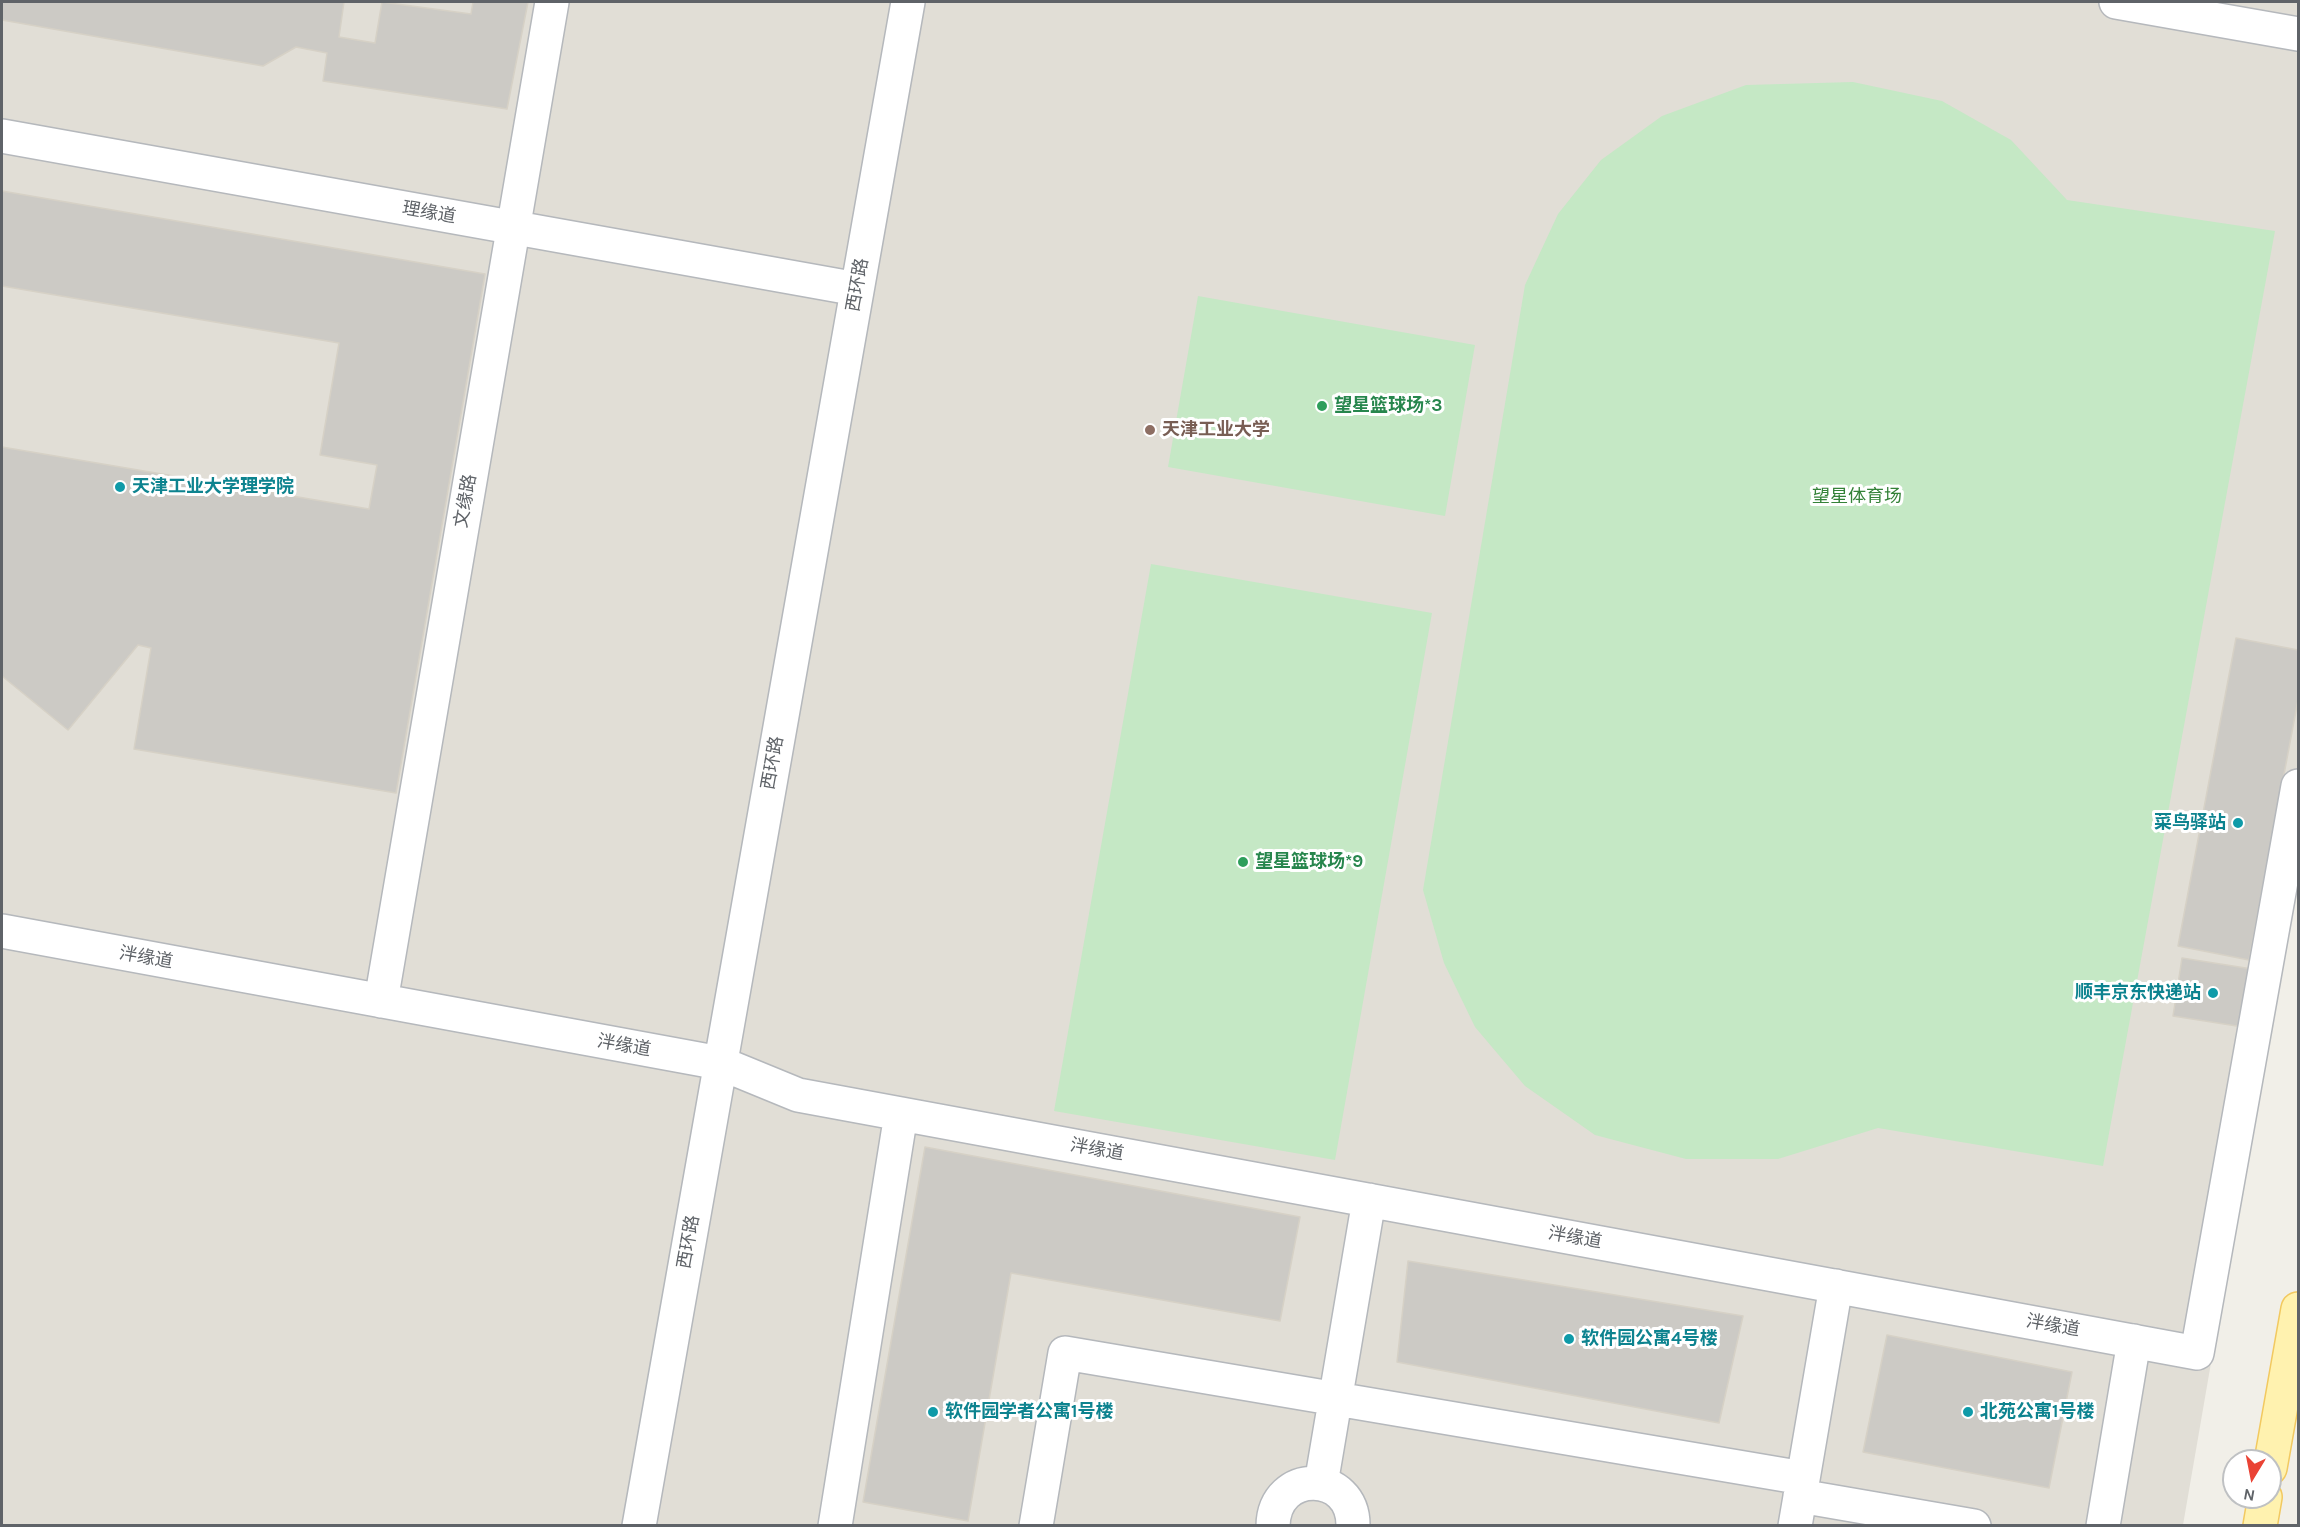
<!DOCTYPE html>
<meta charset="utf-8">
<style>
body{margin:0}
#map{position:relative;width:2300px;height:1527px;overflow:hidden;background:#f1efe8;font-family:Karla,sans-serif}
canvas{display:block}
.frame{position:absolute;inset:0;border:3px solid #5f6368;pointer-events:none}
.north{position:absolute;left:2222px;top:1449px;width:60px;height:60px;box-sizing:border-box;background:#fff;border:2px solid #bfc1c3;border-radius:50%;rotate:190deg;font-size:16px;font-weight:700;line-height:24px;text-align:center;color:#5f6368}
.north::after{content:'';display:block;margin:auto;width:21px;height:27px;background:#ea4335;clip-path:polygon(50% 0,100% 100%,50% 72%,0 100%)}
</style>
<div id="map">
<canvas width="2300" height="1527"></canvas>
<div class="frame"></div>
<div class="north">N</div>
</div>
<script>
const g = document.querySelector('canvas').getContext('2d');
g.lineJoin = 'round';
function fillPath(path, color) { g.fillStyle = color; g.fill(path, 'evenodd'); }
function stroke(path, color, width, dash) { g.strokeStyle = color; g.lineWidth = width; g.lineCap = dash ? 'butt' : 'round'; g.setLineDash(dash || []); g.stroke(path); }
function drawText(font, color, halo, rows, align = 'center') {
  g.font = font + ' Karla,"Noto Sans SC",sans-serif'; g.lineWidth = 6; g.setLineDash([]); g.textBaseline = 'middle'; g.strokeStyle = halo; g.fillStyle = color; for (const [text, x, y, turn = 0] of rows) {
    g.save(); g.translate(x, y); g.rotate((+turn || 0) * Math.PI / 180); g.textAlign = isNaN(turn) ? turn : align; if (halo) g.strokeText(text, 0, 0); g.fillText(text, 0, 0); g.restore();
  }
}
fillPath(new Path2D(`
 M2,2H2298V859L2183,1525L2,1526Z`), '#e1ded6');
fillPath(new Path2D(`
 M1853,82L1942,101L2011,140L2067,200L2275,231L2103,1166L1878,1128L1778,1159H1686L1595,1135L1525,1086L1475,1027L1444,963L1423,890L1525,285L1558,214L1601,160L1662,116L1746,85Z
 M1198,296L1475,345L1445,516L1168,467Z
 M1151,564L1432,613L1335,1160L1054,1111Z`), '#c5e8c5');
const building = new Path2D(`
 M2,2H344L339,37L375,43L382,2L471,14L473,2H528L507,109L323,81L327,53L296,47L263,66L2,20Z
 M2,191L485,274L396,793L134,749L151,648L138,645L68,730L2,676V447L369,509L377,465L320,455L339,343L2,286Z
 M2236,638L2298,650V700L2249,960L2178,946Z
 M2182,958L2252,969L2243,1027L2173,1016Z
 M925,1147L1300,1217L1280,1321L1011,1273L968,1521L863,1502Z
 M1408,1261L1743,1316L1719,1423L1397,1362Z
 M1887,1335L2072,1372L2049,1488L1863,1452Z`);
fillPath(building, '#cccac5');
stroke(building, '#d6d1c6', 1.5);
const minor = new Path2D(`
 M2116,2L2298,34
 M2,136L857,289
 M2,931L720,1063L798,1095L2197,1353L2298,786
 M381,1001L552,2
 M1321,1484L1369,1200
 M1800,1496L1974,1526
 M639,1526L908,2
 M835,1526L901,1114
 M1036,1526L1065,1353L1803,1478
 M1273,1526C1274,1468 1354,1470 1353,1526
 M1795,1526L1836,1286
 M2103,1526L2134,1341`);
const major = new Path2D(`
 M2270,1468L2298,1309
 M2260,1526L2265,1497`);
stroke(minor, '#b5b8bc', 36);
stroke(major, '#f2c960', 36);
stroke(minor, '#fff', 33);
stroke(major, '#fff2af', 33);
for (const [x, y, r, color] of [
 [1322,406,6,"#2e9e5b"],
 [1150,430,6,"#8d6e63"],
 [120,487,6,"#0f9aa8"],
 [2238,823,6,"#0f9aa8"],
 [1243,862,6,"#2e9e5b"],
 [2213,993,6,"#0f9aa8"],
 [1569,1339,6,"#0f9aa8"],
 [933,1412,6,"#0f9aa8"],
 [1968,1412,6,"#0f9aa8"]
]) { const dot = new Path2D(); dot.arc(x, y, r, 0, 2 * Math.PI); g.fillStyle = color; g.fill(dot); stroke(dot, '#fff', 2); }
drawText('18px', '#5f6368', '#fff', [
 ["理缘道",429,213,10],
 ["西环路",858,285,-80],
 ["文缘路",466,501,-80],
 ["西环路",773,763,-80],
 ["泮缘道",146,958,10],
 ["泮缘道",624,1046,10],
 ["泮缘道",1097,1150,10],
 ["泮缘道",1575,1238,10],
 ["西环路",689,1242,-80],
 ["泮缘道",2053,1326,10]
]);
drawText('bold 18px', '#27864d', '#fff', [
 ["望星篮球场*3",1334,406],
 ["望星篮球场*9",1255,862]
], 'left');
drawText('bold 18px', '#785e54', '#fff', [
 ["天津工业大学",1162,430]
], 'left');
drawText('bold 18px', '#0d838f', '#fff', [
 ["天津工业大学理学院",132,487],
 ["菜鸟驿站",2226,823,"right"],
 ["顺丰京东快递站",2201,993,"right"],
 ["软件园公寓4号楼",1581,1339],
 ["软件园学者公寓1号楼",945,1412],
 ["北苑公寓1号楼",1980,1412]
], 'left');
drawText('18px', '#348238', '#fff', [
 ["望星体育场",1857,497]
]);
</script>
